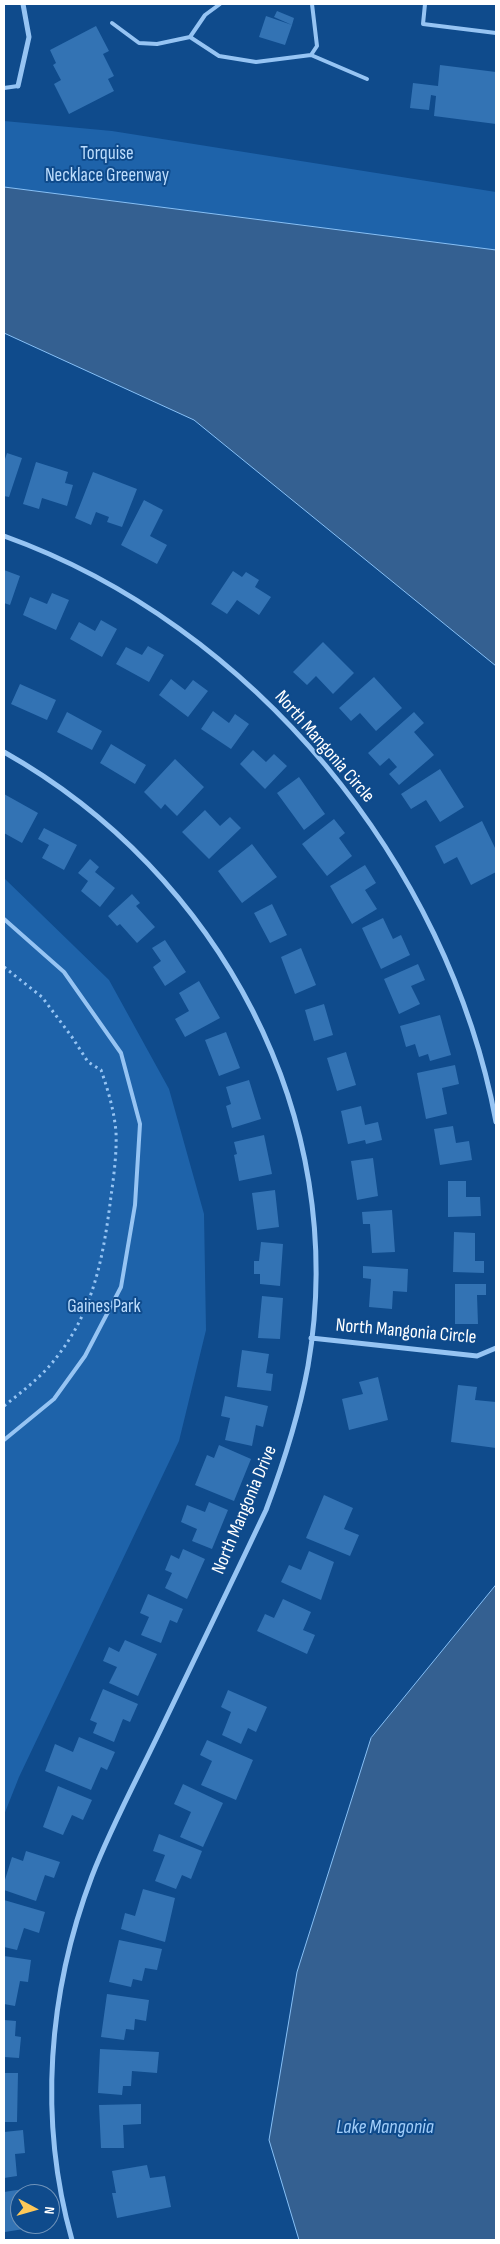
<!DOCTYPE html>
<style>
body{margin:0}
#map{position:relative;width:500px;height:2244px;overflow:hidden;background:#0f4b8c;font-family:"Sofia Sans Condensed",sans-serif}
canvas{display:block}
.frame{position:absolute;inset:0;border:5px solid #fff;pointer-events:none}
.north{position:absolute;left:10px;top:2184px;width:50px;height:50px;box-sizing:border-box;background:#0f4b8c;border:1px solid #6f93ba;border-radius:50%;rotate:96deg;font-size:14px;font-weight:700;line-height:20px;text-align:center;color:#fff}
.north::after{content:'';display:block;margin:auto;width:18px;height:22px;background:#ffc858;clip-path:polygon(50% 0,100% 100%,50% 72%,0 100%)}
</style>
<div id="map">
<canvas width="500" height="2244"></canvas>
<div class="frame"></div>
<div class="north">N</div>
</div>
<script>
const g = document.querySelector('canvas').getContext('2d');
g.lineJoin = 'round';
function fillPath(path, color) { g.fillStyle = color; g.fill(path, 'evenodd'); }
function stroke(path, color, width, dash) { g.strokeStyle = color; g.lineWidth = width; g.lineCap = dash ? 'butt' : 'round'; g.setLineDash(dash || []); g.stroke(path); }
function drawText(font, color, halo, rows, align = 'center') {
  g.font = font + ' "Sofia Sans Condensed",sans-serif'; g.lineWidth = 4; g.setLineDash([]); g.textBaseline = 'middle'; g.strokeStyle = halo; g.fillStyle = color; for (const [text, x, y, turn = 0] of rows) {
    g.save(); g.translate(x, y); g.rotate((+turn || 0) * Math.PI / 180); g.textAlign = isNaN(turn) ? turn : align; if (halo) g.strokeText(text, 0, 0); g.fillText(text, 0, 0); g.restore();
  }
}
fillPath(new Path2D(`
 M4,121L112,131L496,192V250L4,187Z
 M4,878L109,980L169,1089L204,1214L206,1330L179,1441L19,1777L4,1815Z`), '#1e63aa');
const water = new Path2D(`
 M4,187L496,250V666L194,420L4,333Z
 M496,1585V2240H299L269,2140L297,1972L371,1738Z`);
fillPath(water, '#346091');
stroke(water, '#87c0f6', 1);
fillPath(new Path2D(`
 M277,11L294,18L292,25L274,17Z
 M266,16L292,25L285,45L259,37Z
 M96,26L109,51L103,54L114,76L108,79L114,91L69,114L54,84L61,80L53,65L56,63L50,50Z
 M440,65L496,72V124L434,116L436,96L431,95L429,110L410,108L413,83L438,86Z
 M7,453L22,458L9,497L4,496V462Z
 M36,462L68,472L65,483L73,485L67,506L42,498L39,509L23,504Z
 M93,472L137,489L122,527L107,522L109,517L96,512L91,525L75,518Z
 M144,500L163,510L150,536L167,545L157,564L121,545Z
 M4,570L20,576L10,605L4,603Z
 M233,571L242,577L246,572L259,580L255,587L271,597L259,615L237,600L227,614L211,604Z
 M52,593L69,600L56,630L23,615L30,597L47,604Z
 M101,620L117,629L102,657L70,639L79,622L95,631Z
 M323,642L354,673L333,694L316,676L307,685L293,672Z
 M148,646L164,655L149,682L116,664L126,647L142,655Z
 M374,677L402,708L376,731L360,713L351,721L339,708Z
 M171,679L185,690L193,680L208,691L188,717L159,695Z
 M20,684L56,700L47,720L11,704Z
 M213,711L229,723L235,714L249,724L231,749L201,729Z
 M67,712L102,731L92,750L57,732Z
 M414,712L424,723L414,732L434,755L399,785L389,774L397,767L389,758L380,766L368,753Z
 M111,744L146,765L135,784L100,763Z
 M253,750L266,762L274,754L287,766L265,789L240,764Z
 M175,759L204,787L177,816L165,804L161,809L144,792Z
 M440,769L464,807L440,822L426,800L411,809L401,794Z
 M299,777L325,814L304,830L277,793Z
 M4,794L38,813L22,843L4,833Z
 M205,810L220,826L230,817L241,828L209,859L182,832Z
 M334,819L345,833L339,838L352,856L327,876L302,844Z
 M482,821L496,850V872L471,885L457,857L444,864L435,846Z
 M44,828L77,845L64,870L42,858L49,845L38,839Z
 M252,844L277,877L242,903L218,871Z
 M90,859L99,867L95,872L115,888L100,907L81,891L88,881L78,873Z
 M365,865L376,883L365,890L377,909L352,924L330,886Z
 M132,894L140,903L136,906L155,927L137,943L120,924L117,926L108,916Z
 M272,904L287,935L270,943L254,913Z
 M383,918L393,939L401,935L410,955L381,969L362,928Z
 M165,940L186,972L165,986L153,967L161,961L152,948Z
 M301,948L316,985L295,994L281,957Z
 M418,964L425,980L411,986L420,1004L399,1014L384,979Z
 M199,981L220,1018L185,1037L175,1019L189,1011L179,993Z
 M324,1004L333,1035L314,1041L305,1010Z
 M440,1015L451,1055L430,1061L428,1054L419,1057L415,1044L406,1047L400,1026Z
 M226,1032L240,1068L219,1076L205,1040Z
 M346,1052L356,1085L337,1091L327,1058Z
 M455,1065L459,1084L442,1088L447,1114L426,1119L417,1073Z
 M249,1080L261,1119L232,1128L226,1106L231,1104L226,1087Z
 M361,1106L365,1125L378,1122L382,1140L366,1144L365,1140L348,1144L341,1111Z
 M453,1126L456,1143L469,1141L472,1160L440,1165L434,1129Z
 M264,1135L272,1174L239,1181L234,1155L237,1154L234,1142Z
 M373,1158L378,1196L357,1200L351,1161Z
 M448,1181H466V1197H480L481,1216L448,1217Z
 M275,1190L279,1227L257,1230L252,1193Z
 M392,1210L395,1252L372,1253L370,1224H363L362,1212Z
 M454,1232L475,1233V1261H484V1273L453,1272Z
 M261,1242L283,1244L280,1286L260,1284V1274H254V1261H259Z
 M363,1266L408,1269L407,1292L393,1291L392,1309L369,1307L371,1279L363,1278Z
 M455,1284H486V1295H477L478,1324H455Z
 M262,1296L283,1298L280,1339L258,1338Z
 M242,1350L269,1354L266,1373L273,1374L271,1391L237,1387Z
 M378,1377L388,1420L349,1430L342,1399L363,1394L359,1382Z
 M458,1385L477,1387L475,1400L496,1402V1448L451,1442Z
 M225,1396L268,1406L263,1427L256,1425L252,1446L225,1440L230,1418L221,1416Z
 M219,1445L251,1459L234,1501L195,1485L207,1455L214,1458Z
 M324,1495L353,1508L344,1529L359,1535L350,1556L306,1538Z
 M209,1502L228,1510L212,1549L192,1541L197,1529L181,1522L187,1505L205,1512Z
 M183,1549L205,1559L187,1599L165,1588L172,1573L165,1570L171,1555L179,1559Z
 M309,1551L334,1562L321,1600L281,1582L289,1565L301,1570Z
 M148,1594L183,1609L177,1623L170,1620L161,1643L141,1635L149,1617L140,1613Z
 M283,1599L311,1612L303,1630L315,1635L307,1654L257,1631L265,1614L274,1618Z
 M125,1640L157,1654L138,1696L109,1683L117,1667L103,1661L109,1647L119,1652Z
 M103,1689L138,1704L130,1722L123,1719L114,1742L93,1733L97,1723L90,1720Z
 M228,1690L267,1707L256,1732L248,1728L241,1744L222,1735L231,1712L221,1707Z
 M79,1737L115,1752L107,1770L101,1767L91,1790L45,1771L55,1744L73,1752Z
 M207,1740L253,1760L236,1800L201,1785L212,1761L200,1755Z
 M183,1784L223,1803L203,1847L180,1837L191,1812L174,1804Z
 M58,1786L92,1800L83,1820L72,1815L63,1835L43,1827Z
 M159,1834L202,1851L191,1879L182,1875L176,1889L155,1881L165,1855L153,1851Z
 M26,1851L60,1862L54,1878L45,1875L36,1901L4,1890V1883L12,1857L23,1861Z
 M143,1889L175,1898L165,1942L121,1929L125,1913L135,1916Z
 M4,1900L45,1912L39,1933L24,1928L17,1950L4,1947Z
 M119,1940L162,1949L157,1970L145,1968L142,1981L133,1979L131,1987L109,1982Z
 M4,1956L31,1960L28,1982L20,1981L15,2006L4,2004Z
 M107,1994L149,2000L146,2021L135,2019L134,2030L126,2029L124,2040L101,2037Z
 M4,2020L16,2021L15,2036L21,2037L19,2058L4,2057Z
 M100,2049L159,2052L157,2073L132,2071L131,2086H123L122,2095L98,2093Z
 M4,2073H18L17,2122H4Z
 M141,2104V2124L123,2125L124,2148H101L99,2105Z
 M23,2130L25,2153L15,2154L17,2176L4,2178V2132Z
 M147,2165L150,2178L165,2176L171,2207L117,2218L112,2193H116L112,2171Z
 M30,2188L31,2194H20V2224H36V2227L5,2232L4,2192Z`), '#3373b4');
stroke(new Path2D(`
 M4,967L42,997L72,1037L88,1062L101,1070C108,1090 114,1110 116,1132C117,1156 113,1181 110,1204C103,1258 93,1310 59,1354C44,1375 24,1390 4,1406`), '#96c4f3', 3, [2.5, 4]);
stroke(new Path2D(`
 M220,4L205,15L190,37L219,56L256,62L311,55L317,46L312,4
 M425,4L423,24L496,33
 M112,23L139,43L157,44L190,37
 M311,55L367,79
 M4,88L18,86
 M4,919L64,972L121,1053L140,1124L135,1205L121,1287L85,1356L54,1399L4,1440`), '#96c4f3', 4);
stroke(new Path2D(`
 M18,86L29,37L23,4
 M4,536C253,625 448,863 496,1122
 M4,752C219,873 351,1117 308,1366C299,1415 284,1462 266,1510C231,1584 195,1658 160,1731C137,1779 111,1827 92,1876C48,1992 38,2120 72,2240
 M311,1338L477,1356L496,1348`), '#96c4f3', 5);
drawText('19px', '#bdddfd', '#0f4b8c', [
 ["Torquise",107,154],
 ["Necklace Greenway",107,176],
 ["Gaines Park",104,1307]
]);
drawText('19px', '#fff', '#0f4b8c', [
 ["North Mangonia Circle",324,747,49],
 ["North Mangonia Circle",406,1332,5],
 ["North Mangonia Drive",245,1510,-67]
]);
drawText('italic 20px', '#a2cefa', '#0f4b8c', [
 ["Lake Mangonia",385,2128]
]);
</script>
